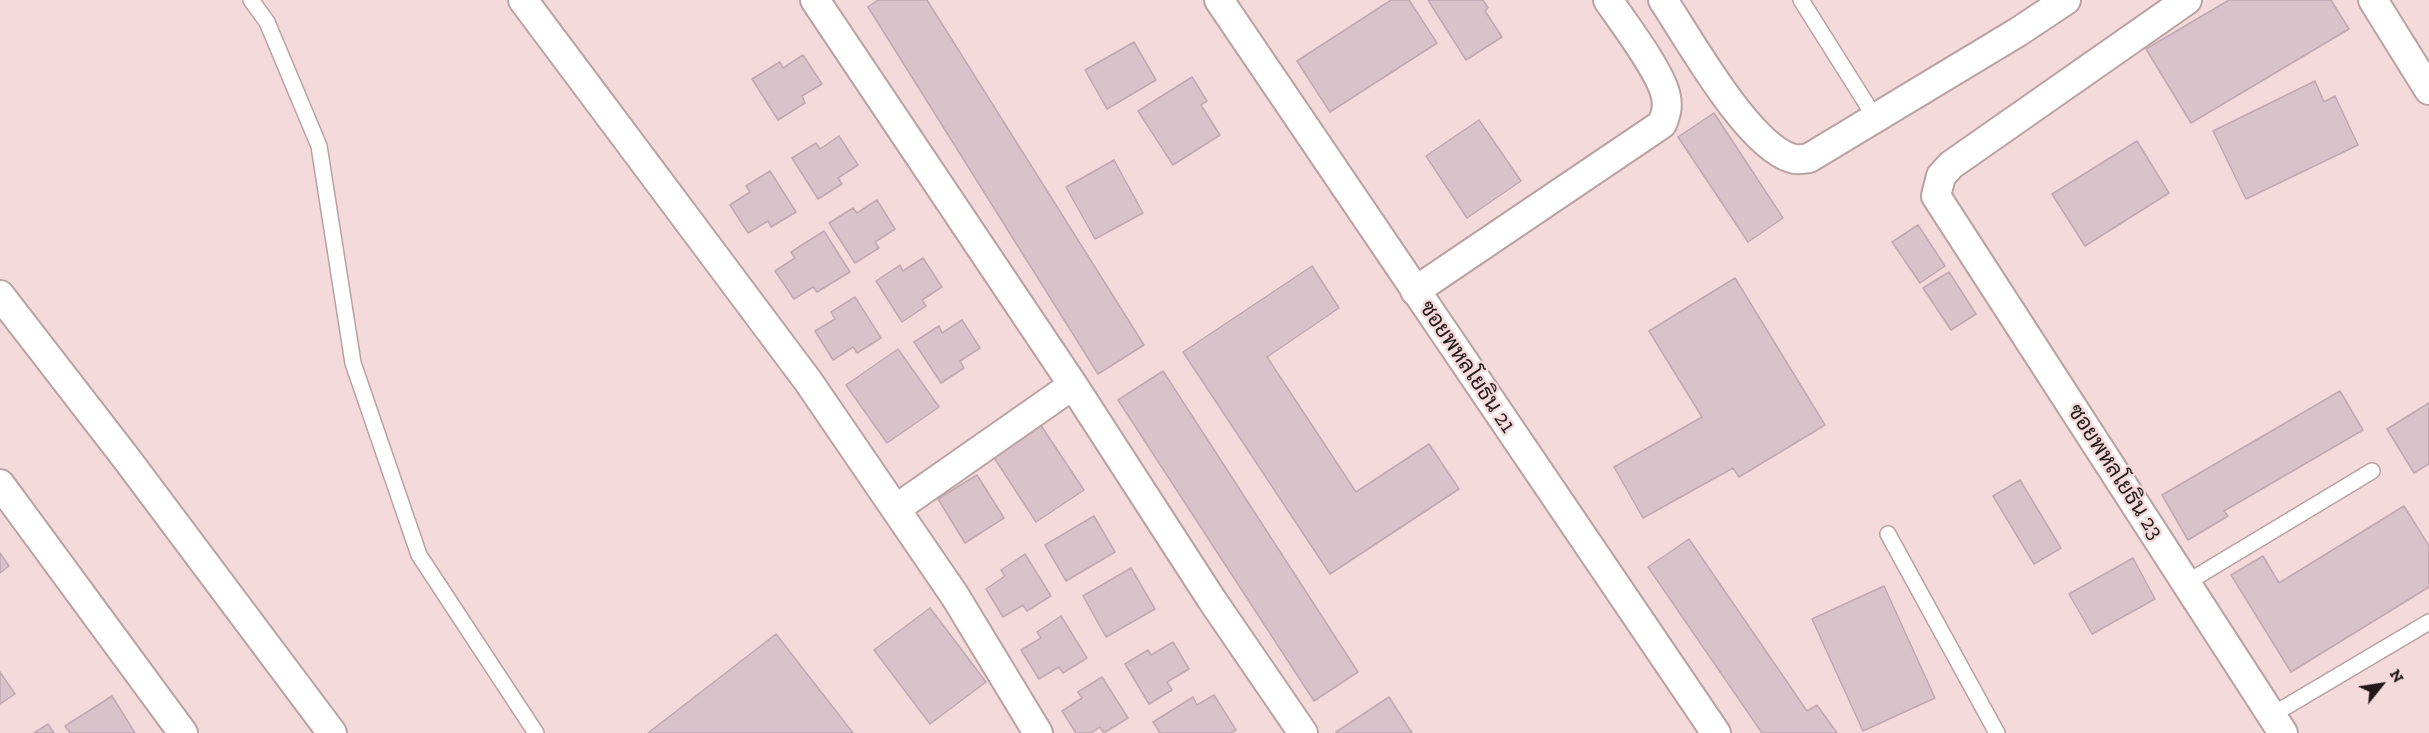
<!DOCTYPE html>
<meta charset="utf-8">
<style>
body{margin:0}
#map{position:relative;width:2429px;height:733px;overflow:hidden;background:#f4dadb;font-family:"Zilla Slab",serif}
canvas{display:block}
.north{position:absolute;left:2351px;top:655px;width:60px;height:60px;-webkit-text-stroke:4px #f4dadb;paint-order:stroke;rotate:60deg;font-size:16px;font-weight:700;line-height:24px;text-align:center;color:#211818}
.north::after{content:'';display:block;margin:auto;width:21px;height:27px;background:#211818;clip-path:polygon(50% 0,100% 100%,50% 72%,0 100%)}
</style>
<div id="map">
<canvas width="2429" height="733"></canvas>
<div class="north">N</div>
</div>
<script>
const g = document.querySelector('canvas').getContext('2d');
g.lineJoin = 'round';
function fillPath(path, color) { g.fillStyle = color; g.fill(path, 'evenodd'); }
function stroke(path, color, width, dash) { g.strokeStyle = color; g.lineWidth = width; g.lineCap = dash ? 'butt' : 'round'; g.setLineDash(dash || []); g.stroke(path); }
function drawText(font, color, halo, rows, align = 'center') {
  g.font = font + ' "Zilla Slab",Sarabun,serif'; g.lineWidth = 5; g.setLineDash([]); g.textBaseline = 'middle'; g.strokeStyle = halo; g.fillStyle = color; for (const [text, x, y, turn = 0] of rows) {
    g.save(); g.translate(x, y); g.rotate((+turn || 0) * Math.PI / 180); g.textAlign = isNaN(turn) ? turn : align; if (halo) g.strokeText(text, 0, 0); g.fillText(text, 0, 0); g.restore();
  }
}
const building = new Path2D(`
 M878,0H927L1144,345L1098,374L868,7Z
 M1391,0H1409L1437,43L1330,112L1297,61Z
 M1428,0H1483L1488,8L1485,11L1502,37L1466,60Z
 M2229,0H2331L2349,29L2191,123L2146,49Z
 M1134,42L1156,80L1107,109L1085,70Z
 M803,55L822,84L802,96L805,103L778,120L752,79L780,62L783,68Z
 M1192,77L1207,101L1201,105L1220,135L1173,165L1138,111Z
 M2315,81L2324,102L2335,96L2358,145L2246,199L2213,131Z
 M1714,113L1783,218L1748,242L1678,137Z
 M1479,120L1521,181L1467,218L1426,156Z
 M839,136L858,165L838,178L842,184L818,199L792,158L816,143L820,149Z
 M2137,141L2169,193L2085,246L2052,194Z
 M1114,160L1143,213L1095,239L1066,187Z
 M770,171L796,212L771,227L768,221L748,233L730,205L750,192L746,186Z
 M877,200L895,229L875,242L879,248L855,263L829,223L853,208L857,213Z
 M1918,225L1945,266L1920,283L1892,242Z
 M824,231L850,272L817,292L813,287L794,299L775,271L795,258L791,252Z
 M923,258L942,287L922,300L926,306L902,322L876,281L900,265L903,271Z
 M1312,266L1339,308L1267,357L1356,492L1429,444L1459,489L1330,574L1183,352Z
 M1949,272L1976,314L1951,330L1923,288Z
 M1735,278L1825,425L1739,477L1733,468L1643,518L1614,467L1702,417L1649,331Z
 M855,297L881,338L857,353L853,347L833,360L815,331L835,319L831,312Z
 M962,320L980,348L960,361L964,368L941,383L914,342L939,326L942,333Z
 M898,349L939,407L887,443L846,385Z
 M1163,371L1358,672L1314,701L1118,400Z
 M2340,391L2363,430L2224,511L2228,516L2188,540L2162,495Z
 M2429,403V464L2414,473L2387,429Z
 M1038,421L1084,490L1036,522L991,453Z
 M977,475L1004,518L965,543L938,499Z
 M2020,480L2061,548L2034,564L1993,496Z
 M2404,506L2429,546V587L2291,672L2231,575L2263,556L2279,583Z
 M1094,516L1115,552L1066,581L1045,545Z
 M1689,539L1807,711L1817,705L1837,733H1762L1648,567Z
 M0,553L9,566L0,573Z
 M1025,554L1051,596L1027,611L1023,605L1003,617L986,589L1005,576L1001,570Z
 M2133,558L2155,599L2092,634L2069,594Z
 M1131,568L1155,609L1106,637L1083,596Z
 M1884,586L1935,698L1863,731L1812,619Z
 M930,608L986,682L930,724L874,650Z
 M1061,616L1087,658L1063,673L1059,667L1039,679L1021,650L1041,638L1037,632Z
 M776,634L853,733H648Z
 M1173,642L1189,669L1167,682L1172,690L1149,704L1125,664L1148,650L1151,655Z
 M0,672L15,694L0,704Z
 M1102,677L1128,718L1104,733L1100,727L1091,733H1076L1062,711L1082,698L1078,692Z
 M1214,695L1236,730L1231,733H1160L1153,722L1193,697L1197,705Z
 M112,696L135,733H70L65,726Z
 M1389,697L1412,733H1337L1336,732Z
 M48,724L54,733H34Z`);
fillPath(building, '#dac2cb');
stroke(building, '#c0a8b2', 1.5);
const service = new Path2D(`
 M251,0L267,22L319,146L353,363L419,555L536,733
 M1801,0L1876,119
 M1888,534L1997,733
 M2186,583L2372,471
 M2272,715L2429,622`);
const minor = new Path2D(`
 M523,0L808,381L955,596L1038,733
 M815,0L1073,385L1212,600L1303,733
 M1219,0L1716,733
 M1663,0C1689,39 1747,144 1791,158C1796,160 1804,159 1809,158L2018,32L2066,0
 M2187,0L1951,165L1941,176L1936,196L2283,733
 M2373,0L2429,90
 M1415,291L1662,124C1666,114 1668,107 1666,97C1662,73 1623,22 1608,0
 M0,295L126,458L332,733
 M0,484L183,733
 M897,508L1073,385`);
stroke(service, '#baa1a2', 18);
stroke(minor, '#baa1a2', 32);
stroke(service, '#fff', 15);
stroke(minor, '#fff', 28);
drawText('22px', '#211818', '#f4dadb', [
 ["ซอยพหลโยธิน 21",1467,367,56],
 ["ซอยพหลโยธิน 23",2115,472,57]
]);
</script>
